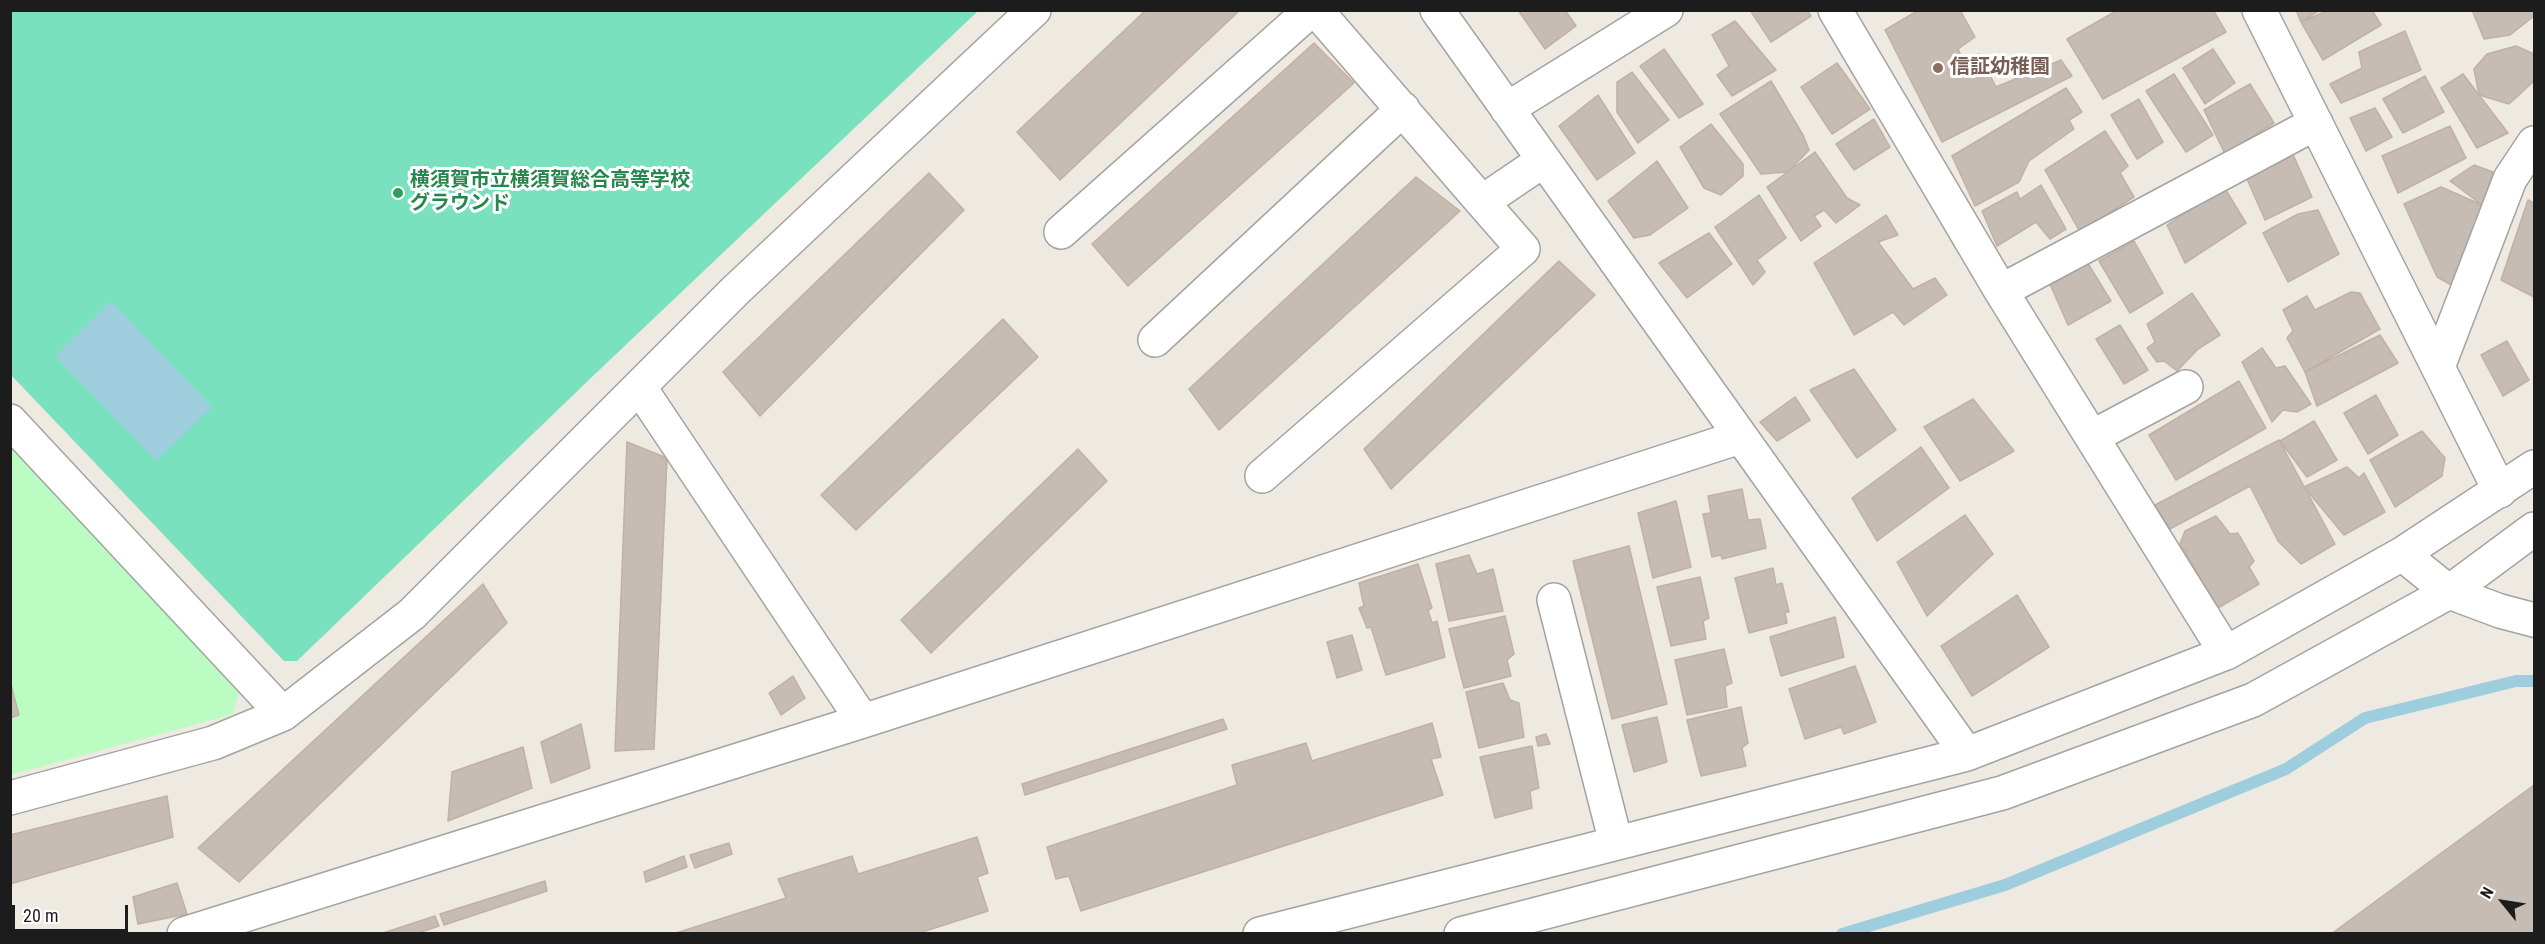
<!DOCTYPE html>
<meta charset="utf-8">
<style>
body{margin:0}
#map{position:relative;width:2545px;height:944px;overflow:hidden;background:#eeeae1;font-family:"Roboto Condensed",sans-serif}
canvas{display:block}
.frame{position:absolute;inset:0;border:12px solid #1c1c1c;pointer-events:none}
.north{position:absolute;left:2473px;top:872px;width:60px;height:60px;-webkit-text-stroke:4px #fff;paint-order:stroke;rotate:300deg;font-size:16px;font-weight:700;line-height:24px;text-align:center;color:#1c1c1c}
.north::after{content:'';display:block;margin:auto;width:21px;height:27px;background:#1c1c1c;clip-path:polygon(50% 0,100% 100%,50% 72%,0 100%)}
.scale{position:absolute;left:12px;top:905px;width:116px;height:27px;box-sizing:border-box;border:3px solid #1c1c1c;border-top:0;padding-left:8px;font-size:18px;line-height:21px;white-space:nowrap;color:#1c1c1c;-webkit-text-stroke:4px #fff;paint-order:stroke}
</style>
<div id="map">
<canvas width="2545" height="944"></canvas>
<div class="frame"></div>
<div class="north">N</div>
<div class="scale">20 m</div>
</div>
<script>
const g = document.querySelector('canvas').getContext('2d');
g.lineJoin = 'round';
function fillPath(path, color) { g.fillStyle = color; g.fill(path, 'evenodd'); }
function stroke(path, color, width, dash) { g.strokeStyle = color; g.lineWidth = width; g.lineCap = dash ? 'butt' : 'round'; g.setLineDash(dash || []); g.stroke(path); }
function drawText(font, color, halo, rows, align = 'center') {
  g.font = font + ' "Roboto Condensed","Noto Sans JP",sans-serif'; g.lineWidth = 6; g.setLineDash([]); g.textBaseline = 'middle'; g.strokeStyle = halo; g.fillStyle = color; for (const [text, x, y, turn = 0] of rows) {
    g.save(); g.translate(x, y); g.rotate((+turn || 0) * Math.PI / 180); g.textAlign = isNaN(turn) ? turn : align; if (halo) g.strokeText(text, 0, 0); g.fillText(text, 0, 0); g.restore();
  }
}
fillPath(new Path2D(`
 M10,448L240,687L233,714L11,775Z`), '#bafcc2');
fillPath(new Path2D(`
 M11,11H978L594,375L297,661H284L11,375Z`), '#7ae1be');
fillPath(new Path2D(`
 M111,301L212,407L156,461L55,356Z`), '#9ecdde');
stroke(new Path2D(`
 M1842,934L2005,885L2286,769L2365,718L2516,681H2534`), '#9ecdde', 12);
const building = new Path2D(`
 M1146,10H1240L1060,180L1017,132Z
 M1518,10H1565L1576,26L1545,49Z
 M1750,10H1807L1811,16L1771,42Z
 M1919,10H1960L1975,37L1958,49L1963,60L1979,54L1996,87L2061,60L2072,76L1942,142L1885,30Z
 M2118,10H2213L2226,32L2103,99L2067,39Z
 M2296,10H2320L2301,22Z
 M2329,10H2372L2381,25L2323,60L2301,22Z
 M2472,10H2534V16L2510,35L2484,39Z
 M1735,21L1776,70L1732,96L1717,75L1729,66L1712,35Z
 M2405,31L2421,70L2341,103L2330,84L2362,68L2359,52Z
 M1314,43L1354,83L1128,286L1092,244Z
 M2516,46L2534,54V81L2509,104L2479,95L2474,69L2487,54Z
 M1664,49L1703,104L1679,118L1640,66Z
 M2213,49L2235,83L2205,104L2183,68Z
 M1837,63L1870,109L1832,134L1801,87Z
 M1632,72L1669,120L1638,143L1617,112V82Z
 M2174,74L2213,135L2186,152L2146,91Z
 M2463,74L2508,133L2477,148L2441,88Z
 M2425,76L2444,112L2403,133L2383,99Z
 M1771,81L1803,135L1809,150L1788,172L1761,174L1720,114Z
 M2250,84L2274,123L2225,154L2204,110Z
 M2066,88L2082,112L2069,120L2074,129L2029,161L2019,182L1975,206L1952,156Z
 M1598,95L1635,153L1597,180L1559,126Z
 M2139,99L2163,142L2137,159L2111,115Z
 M2375,108L2392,137L2366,151L2350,118Z
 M1874,119L1890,147L1854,170L1836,144Z
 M1711,124L1743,164V176L1721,195L1704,188L1680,147Z
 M2450,126L2466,158L2398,193L2382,156Z
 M2105,131L2128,166L2120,173L2134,197L2080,232L2045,170Z
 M2291,150L2312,197L2265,220L2244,172Z
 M1815,152L1847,198L1860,205L1836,223L1824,210L1814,216L1821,226L1801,241L1767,187Z
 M1657,161L1688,208L1650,235L1634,238L1608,201Z
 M2474,165L2493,172L2482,205L2450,181Z
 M929,173L964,210L760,416L723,372Z
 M1416,177L1460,211L1219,430L1189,389Z
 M2041,185L2066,229L2050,239L2036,222L1997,246L1982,211L2017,192L2020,199Z
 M2224,187L2246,223L2185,263L2167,225Z
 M2441,187L2482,205L2455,287L2437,277L2404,204Z
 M1759,195L1786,238L1757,260L1765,272L1753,285L1715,227Z
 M2528,200L2534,203V297L2501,280Z
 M2318,210L2339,254L2288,282L2263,233L2298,214Z
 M1886,215L1898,235L1878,242L1913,289L1935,278L1947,295L1904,325L1893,312L1854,335L1814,263Z
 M1709,233L1732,264L1687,298L1659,263Z
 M2134,241L2163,293L2130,313L2099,261Z
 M1559,261L1595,295L1391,489L1364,449Z
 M2087,262L2111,301L2068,325L2049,282Z
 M2351,292L2360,293L2380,329L2305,372L2287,338L2293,331L2283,310L2307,296L2315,310Z
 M2192,293L2220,335L2198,349L2177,371L2164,361L2157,362L2147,348L2155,342L2147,324Z
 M1003,319L1038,357L856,530L821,495Z
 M2120,325L2148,370L2124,384L2096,339Z
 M2380,335L2398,363L2317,406L2305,372Z
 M2507,341L2529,380L2503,396L2481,355Z
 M2262,348L2276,368L2285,366L2311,404L2297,412L2283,410L2272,422L2242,362Z
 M1854,369L1896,430L1857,458L1810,390Z
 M2239,381L2266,428L2176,480L2149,435Z
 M2376,395L2398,435L2368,454L2344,413Z
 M1795,397L1810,420L1777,441L1760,422Z
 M1973,399L2014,451L1960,481L1924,427Z
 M2314,421L2337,460L2307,477L2280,441Z
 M2422,431L2445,458L2442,476L2395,507L2370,460Z
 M2279,440L2335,544L2301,564L2278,541L2250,486L2170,529L2155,505Z
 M627,442L667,458L654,749L615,751Z
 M1921,447L1949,488L1877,541L1852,498Z
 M1078,449L1107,481L931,653L901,620Z
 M2347,467L2359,478L2364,473L2385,512L2344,535L2304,487Z
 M1742,489L1748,520L1760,519L1766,548L1722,559L1721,555L1712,557L1703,514L1711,513L1708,496Z
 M1676,501L1691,567L1653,578L1638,513Z
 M1965,515L1993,554L1927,616L1897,562Z
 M2216,516L2230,534L2238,533L2254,561L2249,567L2259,584L2218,608L2180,544L2185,531Z
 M1629,546L1667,704L1612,719L1573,561Z
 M1469,555L1477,574L1493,569L1503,611L1449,621L1436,564Z
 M1418,564L1432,608L1428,610L1432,623L1437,621L1445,657L1386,675L1371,627L1367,628L1359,608L1364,606L1359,583Z
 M1773,568L1776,585L1782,583L1789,612H1785L1787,623L1749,633L1735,578Z
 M1700,577L1709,618L1703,621L1706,639L1671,646L1657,587Z
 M483,584L507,623L239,882L198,848Z
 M2017,595L2049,647L1972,696L1941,646Z
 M1505,616L1514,654L1507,660L1511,676L1464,688L1449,629Z
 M1835,617L1844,657L1781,676L1770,637Z
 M1352,635L1362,670L1337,678L1327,642Z
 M1724,649L1732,683L1725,686L1727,707L1687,715L1675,660Z
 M1855,666L1876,722L1844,734L1841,727L1805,739L1789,689Z
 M793,676L805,698L781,715L769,693Z
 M10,681L19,715L10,718Z
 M1503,683L1510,700L1519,703L1524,737L1479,748L1466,692Z
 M1741,707L1748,743L1742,748L1746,766L1701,776L1687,720Z
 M1657,717L1667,762L1634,772L1622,725Z
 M1223,719L1227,729L1025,795L1022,784Z
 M1432,723L1441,757L1431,759L1443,795L1081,911L1069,876L1056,879L1047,847L1237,785L1232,765L1306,743L1312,761Z
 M581,724L590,768L551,783L541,742Z
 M1546,734L1550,744L1538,746L1536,737Z
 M1532,746L1539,788L1530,791L1532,808L1495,818L1480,757Z
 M523,747L532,788L448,821L452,772Z
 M2534,785V934H2331Z
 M167,796L173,837L10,884V835Z
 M977,837L988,873L977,877L988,911L916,934H673L786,898L778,879L852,856L858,874Z
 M729,843L732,854L695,868L690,855Z
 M684,856L687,867L646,882L644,872Z
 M545,881L547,891L444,925L440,914Z
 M177,883L187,914L138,924L133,897Z
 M435,916L439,926L415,934H380Z`);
fillPath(building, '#c6bcb4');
stroke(building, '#c0b1a3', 1.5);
const minor = new Path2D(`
 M1316,10L1482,202
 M1437,10L1967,754
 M1835,10L2001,291L2226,653
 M2259,10L2500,491
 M1507,109L1666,10
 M1061,232L1311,10
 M2001,291L2316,123
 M1155,340L1403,109
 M2438,367L2510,179L2534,143
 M640,388L863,721
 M10,421L283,714
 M2092,437L2186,387
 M1262,476L1523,249L1482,202L1544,160
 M2402,554L2449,592L2500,611L2534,620
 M1554,600L1616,843
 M10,798L213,743L283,714L412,614L736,290L1034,10
 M184,934L863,721L1740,437
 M1260,934L1967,754L2226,653L2402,554L2534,467
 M1461,934L2002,793L2253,700L2449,592L2534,529`);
stroke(minor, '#a3a3a3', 36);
stroke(minor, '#fff', 33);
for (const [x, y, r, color] of [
 [1938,68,6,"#8d6e63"],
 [398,193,6,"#2e9e5b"]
]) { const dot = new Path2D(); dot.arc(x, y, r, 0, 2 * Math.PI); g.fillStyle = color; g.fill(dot); stroke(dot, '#fff', 2); }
drawText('bold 20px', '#785e54', '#fff', [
 ["信証幼稚園",1950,68]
], 'left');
drawText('bold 20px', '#27864d', '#fff', [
 ["横須賀市立横須賀総合高等学校",410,181],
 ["グラウンド",410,204]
], 'left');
</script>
